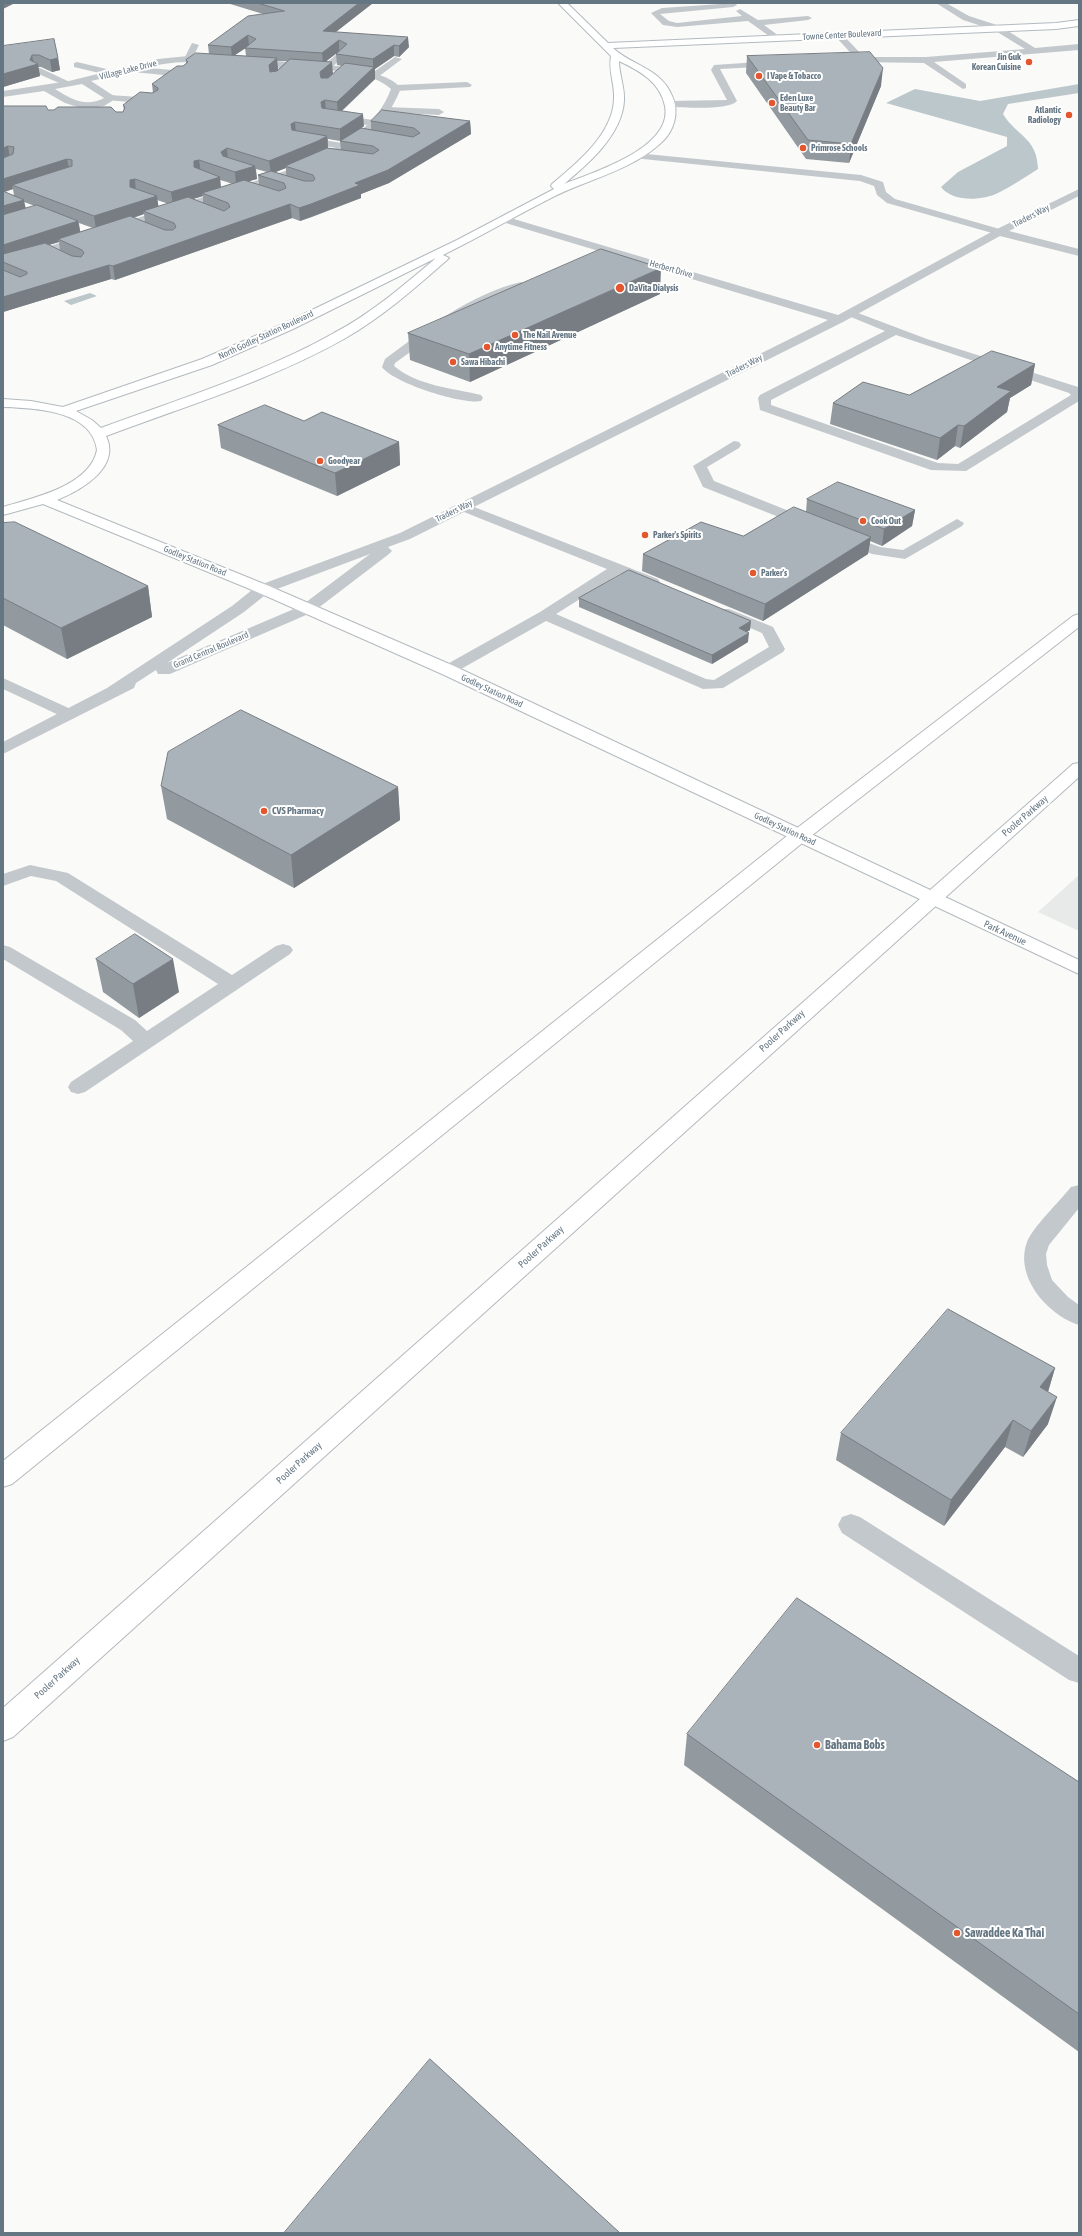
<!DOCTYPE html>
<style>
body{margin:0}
#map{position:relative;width:1082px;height:2236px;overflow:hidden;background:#fafaf8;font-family:"Asap Condensed",sans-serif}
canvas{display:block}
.frame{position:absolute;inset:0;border:4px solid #657683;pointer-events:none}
</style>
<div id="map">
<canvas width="1082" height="2236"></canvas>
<div class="frame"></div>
</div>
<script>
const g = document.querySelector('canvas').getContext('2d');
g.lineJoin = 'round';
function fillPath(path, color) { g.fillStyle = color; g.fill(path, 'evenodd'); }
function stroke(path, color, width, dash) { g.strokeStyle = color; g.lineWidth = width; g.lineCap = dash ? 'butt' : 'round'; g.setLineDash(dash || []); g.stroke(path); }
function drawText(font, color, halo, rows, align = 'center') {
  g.font = font + ' "Asap Condensed",sans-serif'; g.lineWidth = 4; g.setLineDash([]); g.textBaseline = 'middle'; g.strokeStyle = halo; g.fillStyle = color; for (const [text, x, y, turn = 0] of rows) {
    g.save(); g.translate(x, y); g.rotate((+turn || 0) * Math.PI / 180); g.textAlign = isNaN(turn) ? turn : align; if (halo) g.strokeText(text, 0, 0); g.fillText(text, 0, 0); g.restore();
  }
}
fillPath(new Path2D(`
 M1079,875V931L1038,912Z`), '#e8e9e9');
fillPath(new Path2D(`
 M1079,84V93L1008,104L1003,114C1017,137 1037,137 1038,169C1025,177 1012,186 998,193C982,201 952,202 941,187L958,172L1007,146V137L886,103L915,89L980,101Z
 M90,293L97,296L71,305L64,301Z`), '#bbc7cb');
const secondary = new Path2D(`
 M558,3H567L608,43L1056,23L1079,20V26L1056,29L613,48C632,66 662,68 673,98C679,113 674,131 662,142C631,171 588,179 551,198C515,216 480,237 443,255L449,258L447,260C414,289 382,317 344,339C269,381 186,406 106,436C121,467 82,490 57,500L269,586L454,666L1079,960V974L442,674L257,592L43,504L3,515V507C33,498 90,486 97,450C92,410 34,408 3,407V399L31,401L63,407L202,359L285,323L457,240L554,189L551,186L552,184C577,163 613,134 614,99C615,84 608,71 611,56ZM619,61C640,71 660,82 665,106C673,148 594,172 564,184C588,164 622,135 624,101C625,87 619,75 619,61ZM436,258C404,285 372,313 334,333C261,374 179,399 101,428L92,420L76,411L212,365L293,329Z`);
const primary = new Path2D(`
 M1079,614V627L806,840L12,1484L3,1487V1461L792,832L1073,616Z
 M1079,763V777L13,1737L3,1741V1708L1073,764Z`);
stroke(secondary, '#b3babf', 2);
stroke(primary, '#b5babe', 2);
fillPath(new Path2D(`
 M735,3L737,5L733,7L660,14L669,21L677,23L742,16L736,11L740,9L758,20L808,16L812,18L808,20L764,25L779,36V40L776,41L748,21L677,27L663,25L651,13L662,8Z
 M936,3H946L969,16L1000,26L1035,48L1079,44V50L934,62L966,84V88L963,89L924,63L859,62L835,36L842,34L864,57H926L1025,49L994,30L963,20Z
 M192,43L199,45L191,61H185L184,59Z
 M339,52L346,54L328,71H322V67Z
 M395,57L402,59L378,77H372V73Z
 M774,61L778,64L777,66L720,69L737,101C727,111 685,107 670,107L665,104L670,101L727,100L711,70L714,65Z
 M77,62L115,71L116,73L112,76L74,67V63Z
 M126,66L184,71L188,74L184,77L123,71V67Z
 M34,68H40L74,84L66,86L34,72Z
 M467,82L472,85L470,87L396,91L391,88L396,85Z
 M109,95L154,98L159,101L154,104L106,100V96Z
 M386,107L439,109L444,112L439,115L383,112L381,110Z
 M335,115L374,120L379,123L374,126L332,120L330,118Z
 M299,136L342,143L347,146L342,149L296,141V137Z
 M636,153L861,175L883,182L886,192L895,199L1003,230L1004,232L999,235L887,203L877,195L874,186L860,181L633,158L631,156Z
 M521,282L525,283L527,285L525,287L487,302L438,332L395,363L394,366C418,386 452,388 481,395L483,398L481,401C463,405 393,383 382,367L385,359C426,329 470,294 521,282Z
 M850,310L927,339L1078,387L1079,401L966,471L931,470L760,410L758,398L760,395L885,331L846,315L844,313L846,311ZM896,335L1069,393L1071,395L958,464L938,463L771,405V400Z
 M734,441L739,442L741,445L739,448L707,467L714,481L814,521L816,524L814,527H804L703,487L693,466Z
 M464,503L658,579L660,582L658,585L653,586L620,574L556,614L706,679L714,680L769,647L762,633L719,615L716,612L719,609H729L773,627L785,649L783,652L723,688L703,689L546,621L454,673H442L440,670L442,667L540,612L607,569L459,510L457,507L459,504Z
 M957,519L964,523L962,526L905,559L872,554L837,540L835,537L842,533L880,547L903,550Z
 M3,678L75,711L77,714L75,717H63L3,689Z
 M30,865L68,873L232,975L276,946L283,944L290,946L293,950L290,954L85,1092L78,1094L71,1092L68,1087L71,1082L133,1041L121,1030L3,959V945L10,947L135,1020L147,1031L218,984L56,881L31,876L3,886V874Z
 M1079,1185V1208L1049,1245L1046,1254L1047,1265L1052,1280L1068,1297L1079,1305V1325C1048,1315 1014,1277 1027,1242C1032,1228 1060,1201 1071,1187Z
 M851,1514L860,1517L1079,1656V1683L1069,1680L842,1533L838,1525L842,1517Z`), '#c3c8cc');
fillPath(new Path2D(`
 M188,56L216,58L221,61C214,67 197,62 188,62C155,62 123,74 91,81L114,96L112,101L104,106L84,109L65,103L44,91L3,97V91L69,81L158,59ZM82,84L104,98C86,108 71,99 55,89Z
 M248,60C281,62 381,62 401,88C393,108 383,123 366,136C314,176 221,198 159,219C107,235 56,255 3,268V261C69,240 134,219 200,198C253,181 315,167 359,132C375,119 384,107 391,89C361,61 283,74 245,65L243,63Z
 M1079,189V196L1009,231L1079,249V256L1000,236L843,322L410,539L388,547L392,551L389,554L313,612L170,674H158L156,670L136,683L134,688L3,754V742L107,688L232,606L257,586L400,533L828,320L499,221L497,219L499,217H507L838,315L995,230ZM370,554L301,606L167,663L244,612L269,592Z`), '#c3c8cc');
fillPath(secondary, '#fff');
fillPath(primary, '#fff');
fillPath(new Path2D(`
 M227,3H373L336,32L409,47L399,57L394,56L375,69V79L342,111L364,126L361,128L371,130V121H470L471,134L389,183L361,194V198L312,217L300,221L292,218L115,280L111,279L3,312V106L48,110L123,112L124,110L123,105L153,93L152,84L183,66L186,64V60L209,54L208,45L263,14ZM245,48L246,56L235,55ZM340,51L336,54L337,65L342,66L333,74L326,61ZM277,61H287L278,70ZM328,139L340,141L341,150L328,148ZM286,168V176L275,172L277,171ZM256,169L267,172L258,175L259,185L248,181L257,179ZM220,180L227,182L232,184L221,187ZM13,189L14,196L5,192ZM203,196V203L193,199ZM157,200L169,204L158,207ZM24,202L35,206L26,208ZM144,214L145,222L134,218ZM79,223L93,228L80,232ZM59,242L60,251L48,245Z
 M3,46L58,58L60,70L52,72L41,67H38L40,76L3,87Z
 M747,56L881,86L849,163L806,159L746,73Z
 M660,294L470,382L410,360L408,333Z
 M1035,364L1031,385L1010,398L1007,412L960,448L955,446L937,460L830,424L833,403L909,395Z
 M304,421L399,442L400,465L337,496L221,448L218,425Z
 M807,499L915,510L912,526L882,546L870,541L868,554L763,621L642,571L643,554L743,536L806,512Z
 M3,523L148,586L152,617L67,659L3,625Z
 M579,598L750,630L747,632L748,642L712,664L579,607Z
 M161,786L398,787L400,820L294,888L167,819Z
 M96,959L179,992L139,1018L103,992Z
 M1055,1368L1048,1392V1424L1023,1457L1005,1447L944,1526L836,1460L841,1433Z
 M687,1734L1079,1782V2052L684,1765Z`), '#929a9f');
fillPath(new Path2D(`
 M3,3H15L3,9Z
 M359,3H373L324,41L323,31Z
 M248,35L249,46L232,57L231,47Z
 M408,37L409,47L399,57V46Z
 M339,40V51L323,64L322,53Z
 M394,45V56L375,69V79L338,114L337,102L373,68V59Z
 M32,55L34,65L38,64L40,76L3,87V74L30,60Z
 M58,58L60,70L52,72L50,60Z
 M277,58L278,70L270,77L269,65Z
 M332,62L333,74L321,84L320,72Z
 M883,68L881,86L849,163L851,144Z
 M325,100L326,113L322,114L321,102Z
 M363,114L364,126L358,131L340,141V129Z
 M470,121L471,134L389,183L361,194V198L300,221L299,208L355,183Z
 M295,122L296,135L292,136L291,124Z
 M327,136L328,148L285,166L286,168L271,174L269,161Z
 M8,146L10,159L3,162V148Z
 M227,148L228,161L223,165L221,152Z
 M67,159L70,172L12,185L13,189L3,192V179Z
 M199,160L201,173L194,167V161Z
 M255,166L257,179L236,185L235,172Z
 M220,177L221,190L202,193L203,196L173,205L171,192Z
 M135,179L136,193L130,187V180Z
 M157,196L159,210L143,211L144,214L96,229L94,216Z
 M24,200L26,213L3,220V206Z
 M290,204L292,218L115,280L113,266Z
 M78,221L81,235L58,239L59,242L3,259V245Z
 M109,265L111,279L3,312V297Z
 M661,268L660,294L470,382L469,354Z
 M1035,364L1031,385L1010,398L1007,412L960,448L964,426L997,387Z
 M958,425L955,446L937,460L940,438Z
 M399,442L400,465L337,496L335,473Z
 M915,510L912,526L882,546L884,529Z
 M871,537L868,554L763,621L765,604Z
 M148,586L152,617L67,659L61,628Z
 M751,621L750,630L738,637L739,628Z
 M749,633L748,642L712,664V655Z
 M398,787L400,820L294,888L291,855Z
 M173,959L179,992L139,1018L133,984Z
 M1055,1368L1047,1395L1040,1387Z
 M1057,1397L1048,1424L1023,1457L1031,1431Z
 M1013,1420L1005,1447L944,1526L951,1500Z`), '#777d82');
const building = new Path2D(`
 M258,3H359L323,31L408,37L399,46L394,45L373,59L336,54L347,44L339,40L322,53L245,48L256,39L248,35L231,47L208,45L248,16L284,11Z
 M54,39L58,58L50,60L39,55H32L30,60L38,64L3,74V46Z
 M870,52L883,68L851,144L808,140L747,56Z
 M196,53L277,58L269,65L270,72L277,71L290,59L332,62L320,72L321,78H328L345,63L374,67L337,102L325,100L321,102L322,108L363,114L357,118L340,129L295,122L291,124L292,130L327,136L318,141L269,161L227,148L221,152L223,156L255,166L235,172L199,160L194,161V167L220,177L171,192L135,179L130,180V187L157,196L94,216L12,185L72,166V160L67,159L3,179V158L13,154L14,147L8,146L3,148V106H46L48,110H54L58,107H111L116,112H123L125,107L123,105L140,92L152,93L158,90V88L152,84L177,66H183L188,62L186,60Z
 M382,110L470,121L388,170L355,183L360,185L311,204L299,208L290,204L113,266L109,265L3,297V270L20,277L27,274V272L3,262V254L45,243L72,256L81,257L84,253L82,250L58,239L130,216L165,230H173L176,227L174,223L143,211L188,197L224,211L230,207L228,203L202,193L244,180L279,191L286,188L284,183L258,175L271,171L304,181H313L315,179L313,175L285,166L327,148L373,154L379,150L373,146L340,141L361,128L413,137L420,133L414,128L371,121Z
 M3,191L24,200L3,206Z
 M37,205L78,221L3,245V215Z
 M601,249L661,268L469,354L408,333Z
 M992,351L1035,364L997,387L1011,391L964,426L958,425L940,438L833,403L863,382L909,395Z
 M265,405L304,421L322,412L399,442L335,473L218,425Z
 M838,482L915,510L884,529L807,499Z
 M794,507L871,537L765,604L643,554L701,522L743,536Z
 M15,522L148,586L61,628L3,598V523Z
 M629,570L751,621L739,628L749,633L712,655L579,598Z
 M241,710L398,787L291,855L161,786L168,752Z
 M135,934L173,959L133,984L96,959Z
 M948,1309L1055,1368L1040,1387L1057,1397L1031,1431L1013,1420L951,1500L841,1433Z
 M797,1598L1079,1782V2014L687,1734Z
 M430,2059L620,2233H284Z`);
fillPath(building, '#aab3b9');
stroke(building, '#777d82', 1);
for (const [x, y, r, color] of [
 [1029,62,4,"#e4572e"],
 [759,76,4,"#e4572e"],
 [772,103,4,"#e4572e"],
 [1069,115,4,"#e4572e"],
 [803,148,4,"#e4572e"],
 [620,288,5,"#e4572e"],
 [515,335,4,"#e4572e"],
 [487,347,4,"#e4572e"],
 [453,362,4,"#e4572e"],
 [320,461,4,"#e4572e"],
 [863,521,4,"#e4572e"],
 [645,535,4,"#e4572e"],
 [753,573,4,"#e4572e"],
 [264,811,4,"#e4572e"],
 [817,1745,4,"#e4572e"],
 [957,1933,4,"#e4572e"]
]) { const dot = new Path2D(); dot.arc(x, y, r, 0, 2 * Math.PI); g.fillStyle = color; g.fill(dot); stroke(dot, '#fff', 1.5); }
drawText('9px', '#657683', '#fff', [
 ["Towne Center Boulevard",842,35,-3],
 ["Village Lake Drive",128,70,-14],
 ["Traders Way",1031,216,-27],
 ["Herbert Drive",671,269,16],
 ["North Godley Station Boulevard",266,335,-25],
 ["Traders Way",744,366,-27],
 ["Traders Way",454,511,-26],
 ["Godley Station Road",195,561,22],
 ["Grand Central Boulevard",211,650,-23],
 ["Godley Station Road",492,691,25],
 ["Godley Station Road",785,829,25]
]);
drawText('bold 9px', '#657683', '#fff', [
 ["Jin Guk",1021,57,"right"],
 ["Korean Cuisine",1021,67,"right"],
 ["I Vape & Tobacco",767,76],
 ["Eden Luxe",780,98],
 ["Beauty Bar",780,108],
 ["Atlantic",1061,110,"right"],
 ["Radiology",1061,120,"right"],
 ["Primrose Schools",811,148],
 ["DaVita Dialysis",629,288],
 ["The Nail Avenue",523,335],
 ["Anytime Fitness",495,347],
 ["Sawa Hibachi",461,362],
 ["Goodyear",328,461],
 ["Cook Out",871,521],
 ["Parker's Spirits",653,535],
 ["Parker's",761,573]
], 'left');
drawText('bold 10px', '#657683', '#fff', [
 ["CVS Pharmacy",272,811]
], 'left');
drawText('10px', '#657683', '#fff', [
 ["Pooler Parkway",1025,816,-41],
 ["Park Avenue",1005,933,25],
 ["Pooler Parkway",782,1031,-42],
 ["Pooler Parkway",541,1247,-42],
 ["Pooler Parkway",299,1463,-42],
 ["Pooler Parkway",57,1678,-42]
]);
drawText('bold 12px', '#657683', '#fff', [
 ["Bahama Bobs",825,1745],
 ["Sawaddee Ka Thai",965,1933]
], 'left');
</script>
